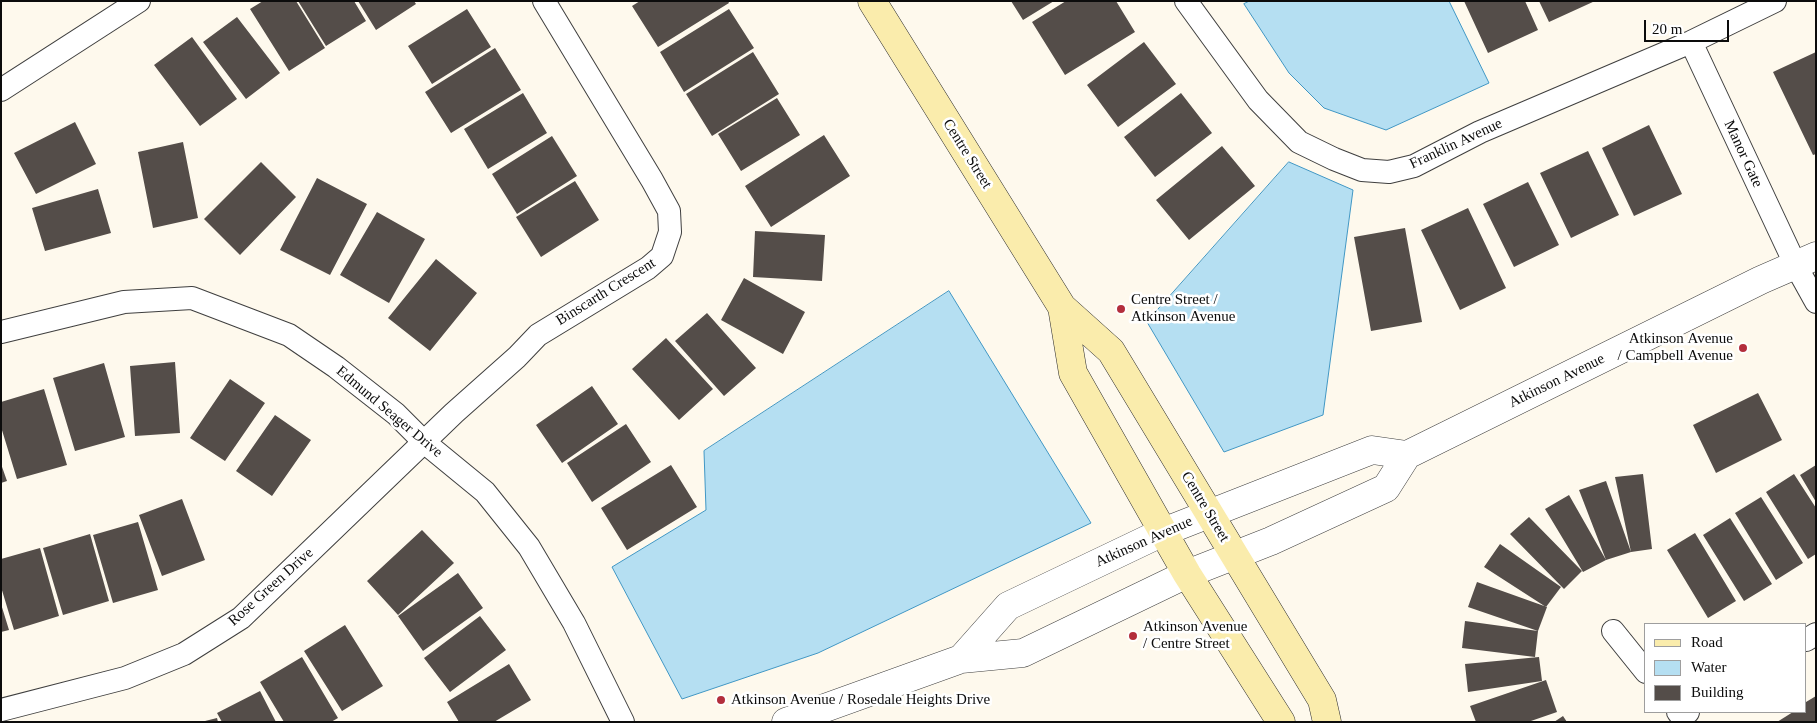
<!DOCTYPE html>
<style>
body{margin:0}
#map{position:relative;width:1817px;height:723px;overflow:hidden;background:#fef9ed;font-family:Georgia,serif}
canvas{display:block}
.frame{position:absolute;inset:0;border:2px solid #0c0c0c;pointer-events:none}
.legend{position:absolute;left:1644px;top:623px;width:162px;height:90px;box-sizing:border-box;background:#fff;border:1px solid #9e9e9e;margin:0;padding:6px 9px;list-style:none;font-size:15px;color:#0c0c0c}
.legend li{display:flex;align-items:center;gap:10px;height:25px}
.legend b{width:25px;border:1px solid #9e9e9e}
.scale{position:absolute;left:1644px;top:20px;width:85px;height:22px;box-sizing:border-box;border:2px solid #0c0c0c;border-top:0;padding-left:6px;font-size:15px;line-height:18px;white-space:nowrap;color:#0c0c0c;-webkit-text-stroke:4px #fff;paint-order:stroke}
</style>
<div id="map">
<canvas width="1817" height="723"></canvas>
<div class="frame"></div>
<ul class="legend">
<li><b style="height:6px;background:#faecac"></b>Road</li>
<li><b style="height:14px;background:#b5dff2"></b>Water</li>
<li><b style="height:14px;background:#544d49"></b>Building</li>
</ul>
<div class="scale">20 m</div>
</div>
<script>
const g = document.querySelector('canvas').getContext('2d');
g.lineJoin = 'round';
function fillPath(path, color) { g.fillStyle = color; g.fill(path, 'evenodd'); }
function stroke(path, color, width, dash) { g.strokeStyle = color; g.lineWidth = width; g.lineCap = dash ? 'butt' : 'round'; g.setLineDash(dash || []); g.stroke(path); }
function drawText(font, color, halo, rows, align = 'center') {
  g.font = font + ' Georgia,serif'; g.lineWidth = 5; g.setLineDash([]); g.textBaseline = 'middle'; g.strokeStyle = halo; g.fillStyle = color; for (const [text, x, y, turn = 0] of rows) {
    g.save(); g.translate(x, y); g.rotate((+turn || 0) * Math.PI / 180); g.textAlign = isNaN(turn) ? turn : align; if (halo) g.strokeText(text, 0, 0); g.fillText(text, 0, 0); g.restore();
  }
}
const water = new Path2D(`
 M1250,1H1449L1489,83L1386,130L1324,108L1289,73L1244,4Z
 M1289,162L1353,190L1323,415L1224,452L1147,322Z
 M949,291L1091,523L818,653L682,699L612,567L706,510L704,451Z`);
fillPath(water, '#b5dff2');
stroke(water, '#4197c4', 1);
fillPath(new Path2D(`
 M263,1H296L325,48L289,71L250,9Z
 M298,1H354L366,21L326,46Z
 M358,1H414L416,4L376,30Z
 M640,1H728L729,3L658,47L632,6Z
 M1011,1H1054L1023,20Z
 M1066,1H1116L1135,32L1065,75L1032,22Z
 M1464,1H1525L1538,30L1488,53Z
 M1539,1H1595L1549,22Z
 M467,9L491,47L432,84L408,46Z
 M729,9L754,48L684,92L660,52Z
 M237,17L280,73L246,99L203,42Z
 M192,37L237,99L200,126L154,65Z
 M1144,42L1176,84L1118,127L1087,85Z
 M495,48L521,90L451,133L425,92Z
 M753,52L779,94L712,136L686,94Z
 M1816,52V154L1813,155L1773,72Z
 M523,93L547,133L488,169L464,129Z
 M1181,93L1212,133L1155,177L1124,137Z
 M777,98L800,135L741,171L718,134Z
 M75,122L96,164L36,194L14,153Z
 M1649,125L1682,194L1634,216L1602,148Z
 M824,135L850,176L771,227L745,186Z
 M552,136L577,176L517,214L492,174Z
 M183,142L198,218L153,228L138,152Z
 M1222,146L1255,186L1189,240L1156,200Z
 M1588,151L1619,215L1571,238L1540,173Z
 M261,162L296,197L240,255L204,219Z
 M317,178L367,204L330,275L280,250Z
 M575,181L599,220L541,257L516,217Z
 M1528,182L1559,245L1514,267L1483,204Z
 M98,189L111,233L45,251L32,208Z
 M1468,208L1506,288L1460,310L1421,230Z
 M377,212L425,239L389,303L340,275Z
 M1405,228L1422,322L1371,331L1354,237Z
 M755,231L825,235L822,281L753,277Z
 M436,259L477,293L430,351L388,318Z
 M744,278L805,312L783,354L721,320Z
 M707,313L756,368L724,396L675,341Z
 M666,338L713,389L679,420L632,369Z
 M175,362L180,433L135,436L130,366Z
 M104,363L125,437L75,451L53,378Z
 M230,379L265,403L225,461L190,438Z
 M592,386L618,424L562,463L536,425Z
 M44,389L67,465L17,479L1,427V402Z
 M1758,393L1782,440L1716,473L1693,425Z
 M275,415L311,440L272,496L236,471Z
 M626,424L651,462L592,502L567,463Z
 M1,464L7,481L1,483Z
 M671,465L697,507L627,550L601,508Z
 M1816,465V502L1800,475Z
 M1643,474L1652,549L1631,552L1606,560L1579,490L1606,481L1631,552L1615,477Z
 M1794,474L1816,508V554L1808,559L1766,492Z
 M1569,495L1606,560L1583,572L1545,509Z
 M1761,497L1803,563L1776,580L1735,513Z
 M182,499L205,560L162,576L139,515Z
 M1529,517L1582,571L1564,589L1510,534Z
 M1730,518L1772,584L1744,601L1703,535Z
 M138,522L158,590L113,603L93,535Z
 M422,530L454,563L398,615L367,581Z
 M1695,533L1736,601L1708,618L1667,550Z
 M90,534L109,601L63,615L43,548Z
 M1500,544L1561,587L1546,607L1484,567Z
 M40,548L59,616L14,630L1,587V559Z
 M458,573L483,608L423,651L398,616Z
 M1477,582L1547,607L1538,631L1468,607Z
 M1,604L9,630L1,632Z
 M480,616L506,650L450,692L424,658Z
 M1465,621L1538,631L1535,657L1462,648Z
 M345,625L383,686L342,711L304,651Z
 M302,657L338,718L331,722H284L260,682Z
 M1539,657L1542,681L1468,692L1465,664Z
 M509,664L531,700L494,722H459L447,702Z
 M1546,680L1557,712L1528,722H1476L1470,706Z
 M260,691L276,722H222L217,713Z
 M1816,696V722H1777L1793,712H1806V702Z
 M1563,716L1567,722H1554Z
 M217,718L218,722H206L205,721Z`), '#544d49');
const minor = new Path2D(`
 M1186,1L1258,100L1299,142L1334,159L1362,170L1389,172L1414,166L1480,132L1691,42L1775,1
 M1691,42L1796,266L1816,302
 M1,90L139,1
 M1,332L124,302L192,298L289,335L336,367L396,414L424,442L485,492L529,547L574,623L623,722
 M1613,631L1646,672
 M1806,640L1816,634
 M1,710L125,678L184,654L241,618L454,413L517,357L538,335L648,268L662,256L670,232L669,211L652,180L544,1
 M1678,712L1681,716L1688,712`);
const tertiary = new Path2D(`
 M961,659L1008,606L1163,532L1372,450L1407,455
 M786,722L961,659L1023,653L1187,574L1271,541L1386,488L1407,455L1761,280L1816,256`);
const secondary = new Path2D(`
 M872,1L1062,307L1111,351L1322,700L1327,722
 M1062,307L1073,373L1187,574L1281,722`);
stroke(minor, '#3f3f3f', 24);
stroke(tertiary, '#3f3f3f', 29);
stroke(secondary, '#2e2e2e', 29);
stroke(minor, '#fff', 22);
stroke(tertiary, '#fff', 28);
stroke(secondary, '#faecac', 28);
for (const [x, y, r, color] of [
 [1121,309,5,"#b32e3c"],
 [1743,348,5,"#b32e3c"],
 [1133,636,5,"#b32e3c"],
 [721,700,5,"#b32e3c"]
]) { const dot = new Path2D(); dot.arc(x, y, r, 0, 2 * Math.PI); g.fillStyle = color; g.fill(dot); stroke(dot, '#fff', 2); }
drawText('15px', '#0c0c0c', '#fff', [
 ["Franklin Avenue",1456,144,-25],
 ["Centre Street",967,154,58],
 ["Manor Gate",1743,154,65],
 ["Binscarth Crescent",606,292,-32],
 ["Atkinson Avenue",1557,381,-26],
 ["Edmund Seager Drive",389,412,40],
 ["Centre Street",1205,507,59],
 ["Atkinson Avenue",1144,542,-24],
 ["Rose Green Drive",271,587,-42]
]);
drawText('15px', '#0c0c0c', '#fff', [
 ["Centre Street /",1131,300],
 ["Atkinson Avenue",1131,317],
 ["Atkinson Avenue",1733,339,"right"],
 ["/ Campbell Avenue",1733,356,"right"],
 ["Atkinson Avenue",1143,627],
 ["/ Centre Street",1143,644],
 ["Atkinson Avenue / Rosedale Heights Drive",731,700]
], 'left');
</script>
